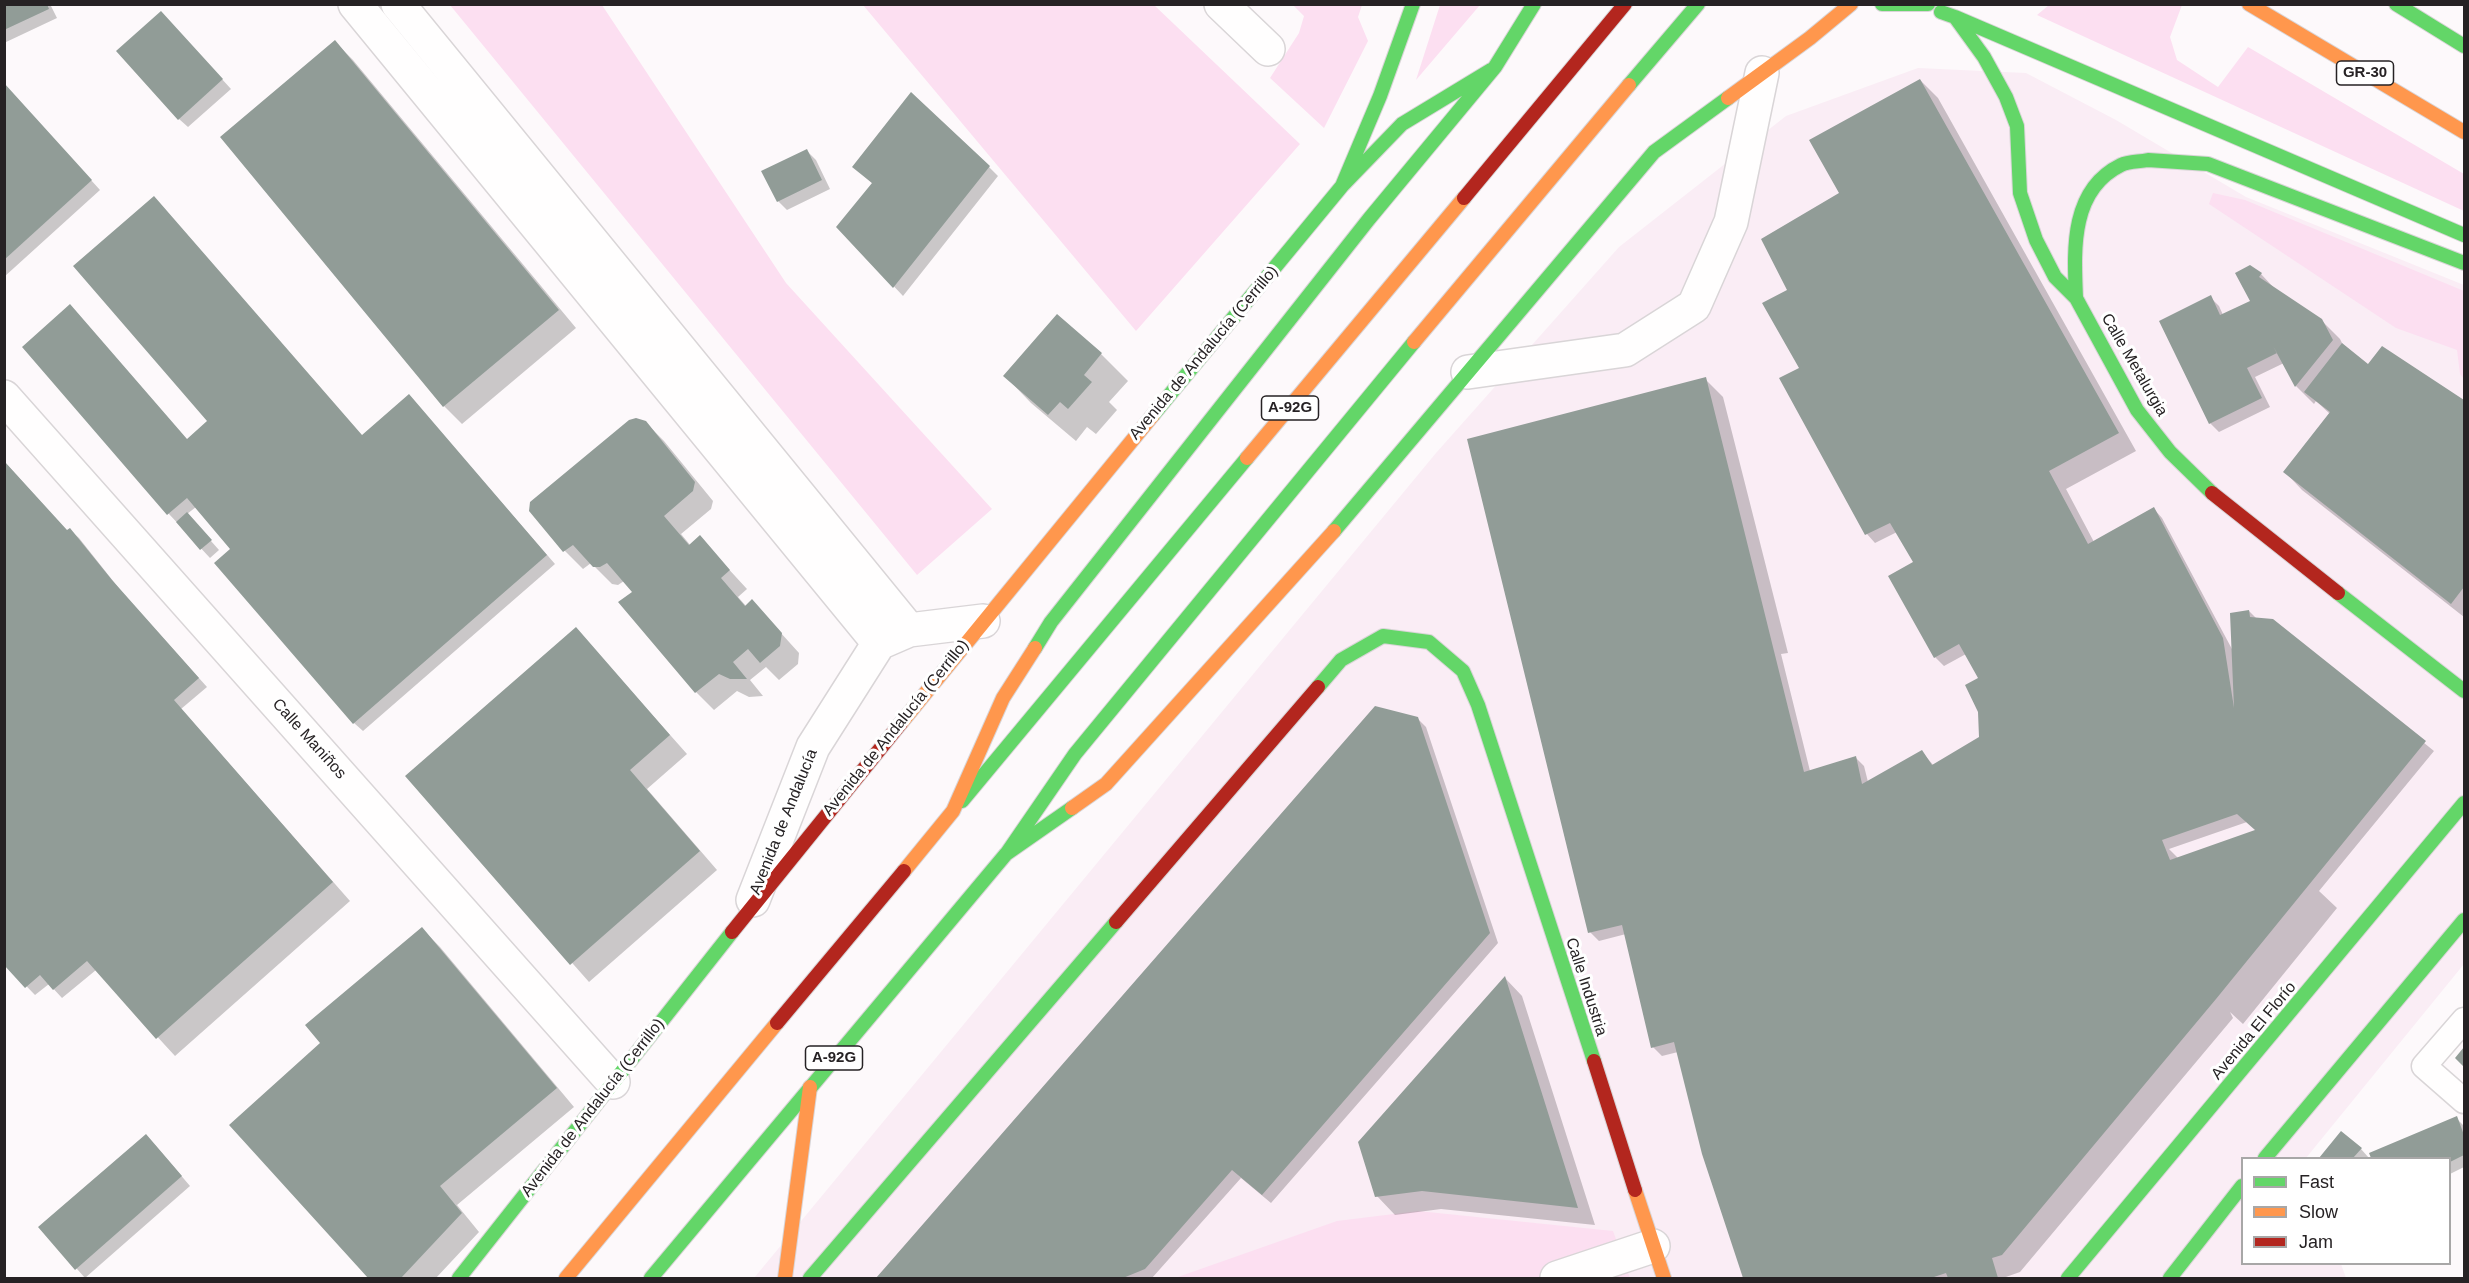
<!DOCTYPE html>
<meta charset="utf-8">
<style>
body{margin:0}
#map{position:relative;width:2469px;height:1283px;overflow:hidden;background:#fdf9fb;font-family:Arial,sans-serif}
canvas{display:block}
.frame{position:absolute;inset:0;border:6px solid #262224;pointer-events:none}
.legend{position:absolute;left:2241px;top:1157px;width:210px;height:108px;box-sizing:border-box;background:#fff;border:2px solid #a8a7a7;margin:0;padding:8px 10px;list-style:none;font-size:18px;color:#262224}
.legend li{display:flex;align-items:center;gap:12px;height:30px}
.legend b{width:30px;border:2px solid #a8a7a7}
</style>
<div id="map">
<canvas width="2469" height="1283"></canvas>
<div class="frame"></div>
<ul class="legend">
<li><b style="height:8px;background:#63d668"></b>Fast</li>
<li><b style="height:8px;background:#ff974d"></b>Slow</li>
<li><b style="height:8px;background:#b3261e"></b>Jam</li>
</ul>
</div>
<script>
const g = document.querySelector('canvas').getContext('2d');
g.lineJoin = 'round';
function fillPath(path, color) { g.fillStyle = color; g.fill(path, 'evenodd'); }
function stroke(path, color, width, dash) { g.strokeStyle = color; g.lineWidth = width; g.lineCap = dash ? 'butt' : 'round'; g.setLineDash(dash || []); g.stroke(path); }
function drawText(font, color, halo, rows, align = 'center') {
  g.font = font + ' Arial,sans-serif'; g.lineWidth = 6; g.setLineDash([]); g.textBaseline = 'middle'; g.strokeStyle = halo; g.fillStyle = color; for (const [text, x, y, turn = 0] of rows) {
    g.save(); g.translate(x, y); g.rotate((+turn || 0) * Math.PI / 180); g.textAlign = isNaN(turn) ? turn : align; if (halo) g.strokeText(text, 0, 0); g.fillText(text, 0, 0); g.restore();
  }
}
fillPath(new Path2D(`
 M1918,68L2026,73L2116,120L2246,197L2464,285V964L2306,1158H2242V1264H2341L2346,1278H754L1436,453L1619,247L1786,116Z`), '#faedf5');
fillPath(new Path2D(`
 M450,5H602L786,283L992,509L917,575Z
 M863,5H1154L1300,144L1136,331Z
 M1293,5H1362L1358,17L1368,41L1324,128L1270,78L1299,33L1304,16Z
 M1440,5H1480L1416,80Z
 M2049,5H2182L2170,37L2177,60L2218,87L2248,47L2464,174V211L2037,15Z
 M2213,193L2245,200L2464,291V379L2460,374L2457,350L2396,328L2209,204Z
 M1418,1211L1613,1231L1630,1278H1175L1337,1221Z`), '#fcdff1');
fillPath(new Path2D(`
 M4,4H50L57,18L4,43Z
 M170,22L231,89L188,127L179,119Z
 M335,42L353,60L576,328L462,424L444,406Z
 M1920,80L1938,98L2136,451L2066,489L2094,542L2154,509L2162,518L2233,651L2249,611L2257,619L2272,620L2434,751L2319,891L2337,908L2243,1024L2230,1012L2233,1018L2020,1272L2003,1278H1745L1703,1154L1678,1052L1662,1056L1653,1047L1626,934L1599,941L1590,932L1705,379L1723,397L1788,653L1781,654L1810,771L1855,757L1864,766L1868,782L1922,752L1934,766L1981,738V679L1966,654L1944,666L1935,657L1915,563L1897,532L1875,543L1867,534L1781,379L1801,368L1789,290L1841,194ZM2247,822L2257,831L2178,858L2169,849Z
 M4,84L100,190L4,277Z
 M807,151L816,160L830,189L787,210L778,201L763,172Z
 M854,167H989L998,176L903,296L838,227L873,184Z
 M2261,274L2275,289L2321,320L2340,339L2344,347L2368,366L2382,348L2464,401V617L2302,490L2285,472L2330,414L2316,401L2314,404L2296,386L2284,363L2255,377L2270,407L2219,432L2210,423V297L2219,306L2223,315L2252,301L2244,286Z
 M1057,317L1101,354L1128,381L1109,402L1117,410L1096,434L1087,427L1076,441L1031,403L1005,376Z
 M24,347L188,440L362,437L417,405L555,564L363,731L354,723L233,549L196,507L187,514L219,550L210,558L169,514Z
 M645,422L664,441L713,501L711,509L681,534L691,546L700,538L747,589L738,597L746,606L752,601L799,653L798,664L779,680L766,667L750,680L763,696L749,697L737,691L714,710L696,692L621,602L634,592L624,581L618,585L612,584L591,563L583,569L565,551L530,507Z
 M4,461L67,531L70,530L79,538L121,591L207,687L181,709L350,901L175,1056L96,970L62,998L49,984L35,995L4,963Z
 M576,629L687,754L647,789L717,870L589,982L407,776Z
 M1375,708L1417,718L1426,727L1498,943L1271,1203L1241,1178L1152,1278H878Z
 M422,929L440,947L574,1107L457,1205L479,1232L436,1278H370L231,1125L322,1043Z
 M1505,978L1522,996L1595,1225L1441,1209L1395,1215L1377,1196Z
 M2456,1118L2464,1126V1167L2450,1174V1158H2373L2371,1154Z
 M2341,1133L2361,1149L2369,1158H2320Z
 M155,1145L190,1186L85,1278L40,1227Z`), '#0003');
fillPath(new Path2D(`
 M4,4H47L49,9L4,30Z
 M161,11L223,79L178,120L116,51Z
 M335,40L559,310L443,407L220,137Z
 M1920,79L2119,433L2049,471L2088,544L2154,507L2223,638L2234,708L2230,613L2249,610L2250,617L2273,619L2426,741L2216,999L2002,1255L1992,1258L1998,1278H1948L1946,1273L1931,1278H1743L1702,1154L1674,1042L1651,1048L1622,925L1588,933L1467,439L1706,377L1804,772L1856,756L1862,784L1922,750L1932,765L1979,737L1978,712L1965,685L1978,678L1959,644L1934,658L1888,576L1913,562L1890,523L1865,535L1779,378L1799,368L1762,303L1787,290L1761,239L1839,193L1809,140ZM2237,814L2255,830L2170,860L2162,840Z
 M4,83L92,180L4,260Z
 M911,92L990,166L893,288L836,227L872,183L852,167Z
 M807,149L822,180L777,202L761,171Z
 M154,196L362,435L409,394L547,555L353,724L214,563L230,549L187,498L167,515L22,347L70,304L187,439L207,421L73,266Z
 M2250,265L2262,273L2259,277L2322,319L2333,340L2295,387L2273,346L2277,353L2247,368L2262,398L2209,424L2159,321L2211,295L2220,315L2250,301L2235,273Z
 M1057,314L1102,353L1084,375L1092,382L1068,409L1060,402L1048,415L1003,376Z
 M2342,343L2368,364L2382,346L2464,400V587L2451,604L2283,472L2330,412L2304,392Z
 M636,418L646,421L695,482L693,491L664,516L689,545L700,535L730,570L721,578L745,606L752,599L782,633L780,646L760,663L748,649L733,662L747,679H730L719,674L695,693L618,602L632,592L607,563L600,567H593L573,545L563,552L529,511L530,502L629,420Z
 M4,461L67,530L70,528L112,580L199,678L174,700L333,882L156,1039L87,961L53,990L40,975L25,988L4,965Z
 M187,512L212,540L200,550L176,522Z
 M576,627L670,735L630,770L700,851L570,965L405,776Z
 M1375,706L1418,717L1490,933L1262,1195L1232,1170L1145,1269L1123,1278H876Z
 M422,927L557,1088L440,1186L462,1213L401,1278H368L229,1125L320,1043L305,1025Z
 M1505,976L1578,1208L1422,1191L1375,1197L1358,1142Z
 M2464,1047V1067L2455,1058Z
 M2457,1116L2464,1135V1155L2450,1162V1158H2371L2369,1153Z
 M2341,1131L2362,1148L2353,1158H2319Z
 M146,1134L182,1176L75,1270L38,1227Z`), '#919c97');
const lane = new Path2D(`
 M2464,1020L2424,1066L2464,1101`);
const street = new Path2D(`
 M355,4L879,643
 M398,4L909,630
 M1221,4L1268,49
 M1468,372L1625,350L1694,306L1731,222L1762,73
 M4,397L613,1082
 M753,900L813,747L879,643L909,630L983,621
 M1557,1278L1653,1246`);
const fast = new Path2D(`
 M1882,4H1928
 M2396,4L2464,46
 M1941,12L1955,17L1984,57L2006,97L2017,126L2020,193L2036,240L2055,277L2076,298L2137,410L2170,452L2212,493
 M1955,17L2464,235
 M1629,85L1698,4
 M2148,160L2208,164L2464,263
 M1342,186L1380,96L1413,4
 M2076,298C2074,250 2070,190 2121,165C2129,161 2139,162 2148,160
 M1153,415L1342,186L1402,124L1491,70
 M1334,531L1654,152L1728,98
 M2338,593L2464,691
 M1035,648L1051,622L1369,219L1495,67L1534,4
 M1318,687L1341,660L1383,636L1429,642L1463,671L1478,705L1594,1061
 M962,801L1247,458
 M1007,853L1075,754L1414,342
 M2265,1158L2464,920
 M459,1278L732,932
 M651,1278L1006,854L1072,808
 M810,1278L1116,922
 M2068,1278L2464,803
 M2170,1278L2242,1186`);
const slow = new Path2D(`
 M2249,4L2464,132
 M1728,98L1810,38L1851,4
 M1414,342L1629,85
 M1247,458L1464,198
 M901,723L1153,415
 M1072,808L1106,784L1334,531
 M904,871L953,811L1003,698L1035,648
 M1635,1190L1664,1278
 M566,1278L777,1023
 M785,1278L810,1087`);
const jam = new Path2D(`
 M1464,198L1625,4
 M2212,493L2338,593
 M1116,922L1318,687
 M732,932L901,723
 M777,1023L904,871
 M1594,1061L1635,1190`);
stroke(lane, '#d9d5d7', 27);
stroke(street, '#d9d5d7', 36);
stroke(fast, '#d9d5d7', 16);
stroke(slow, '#d9d5d7', 16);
stroke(jam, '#d9d5d7', 16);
stroke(lane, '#fffefe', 24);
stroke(street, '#fffefe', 33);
stroke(fast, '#63d668', 14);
stroke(slow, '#ff974d', 14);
stroke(jam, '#b3261e', 14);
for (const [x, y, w] of [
 [2365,73,57],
 [1290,408,57],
 [834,1058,57]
]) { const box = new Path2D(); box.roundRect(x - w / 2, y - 12, w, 24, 4.5); g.fillStyle = '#fff'; g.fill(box); stroke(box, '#262224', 1.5); }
drawText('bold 15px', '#262224', null, [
 ["GR-30",2365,73],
 ["A-92G",1290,408],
 ["A-92G",834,1058]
]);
drawText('16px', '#262224', '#fff', [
 ["Avenida de Andalucía (Cerrillo)",1204,353,-50],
 ["Calle Metalurgia",2134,365,60],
 ["Avenida de Andalucía (Cerrillo)",896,728,-51],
 ["Calle Maniños",309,739,48],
 ["Avenida de Andalucía",784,822,-68],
 ["Calle Industria",1586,987,72],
 ["Avenida El Florío",2254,1031,-50],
 ["Avenida de Andalucía (Cerrillo)",593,1108,-52]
]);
</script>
